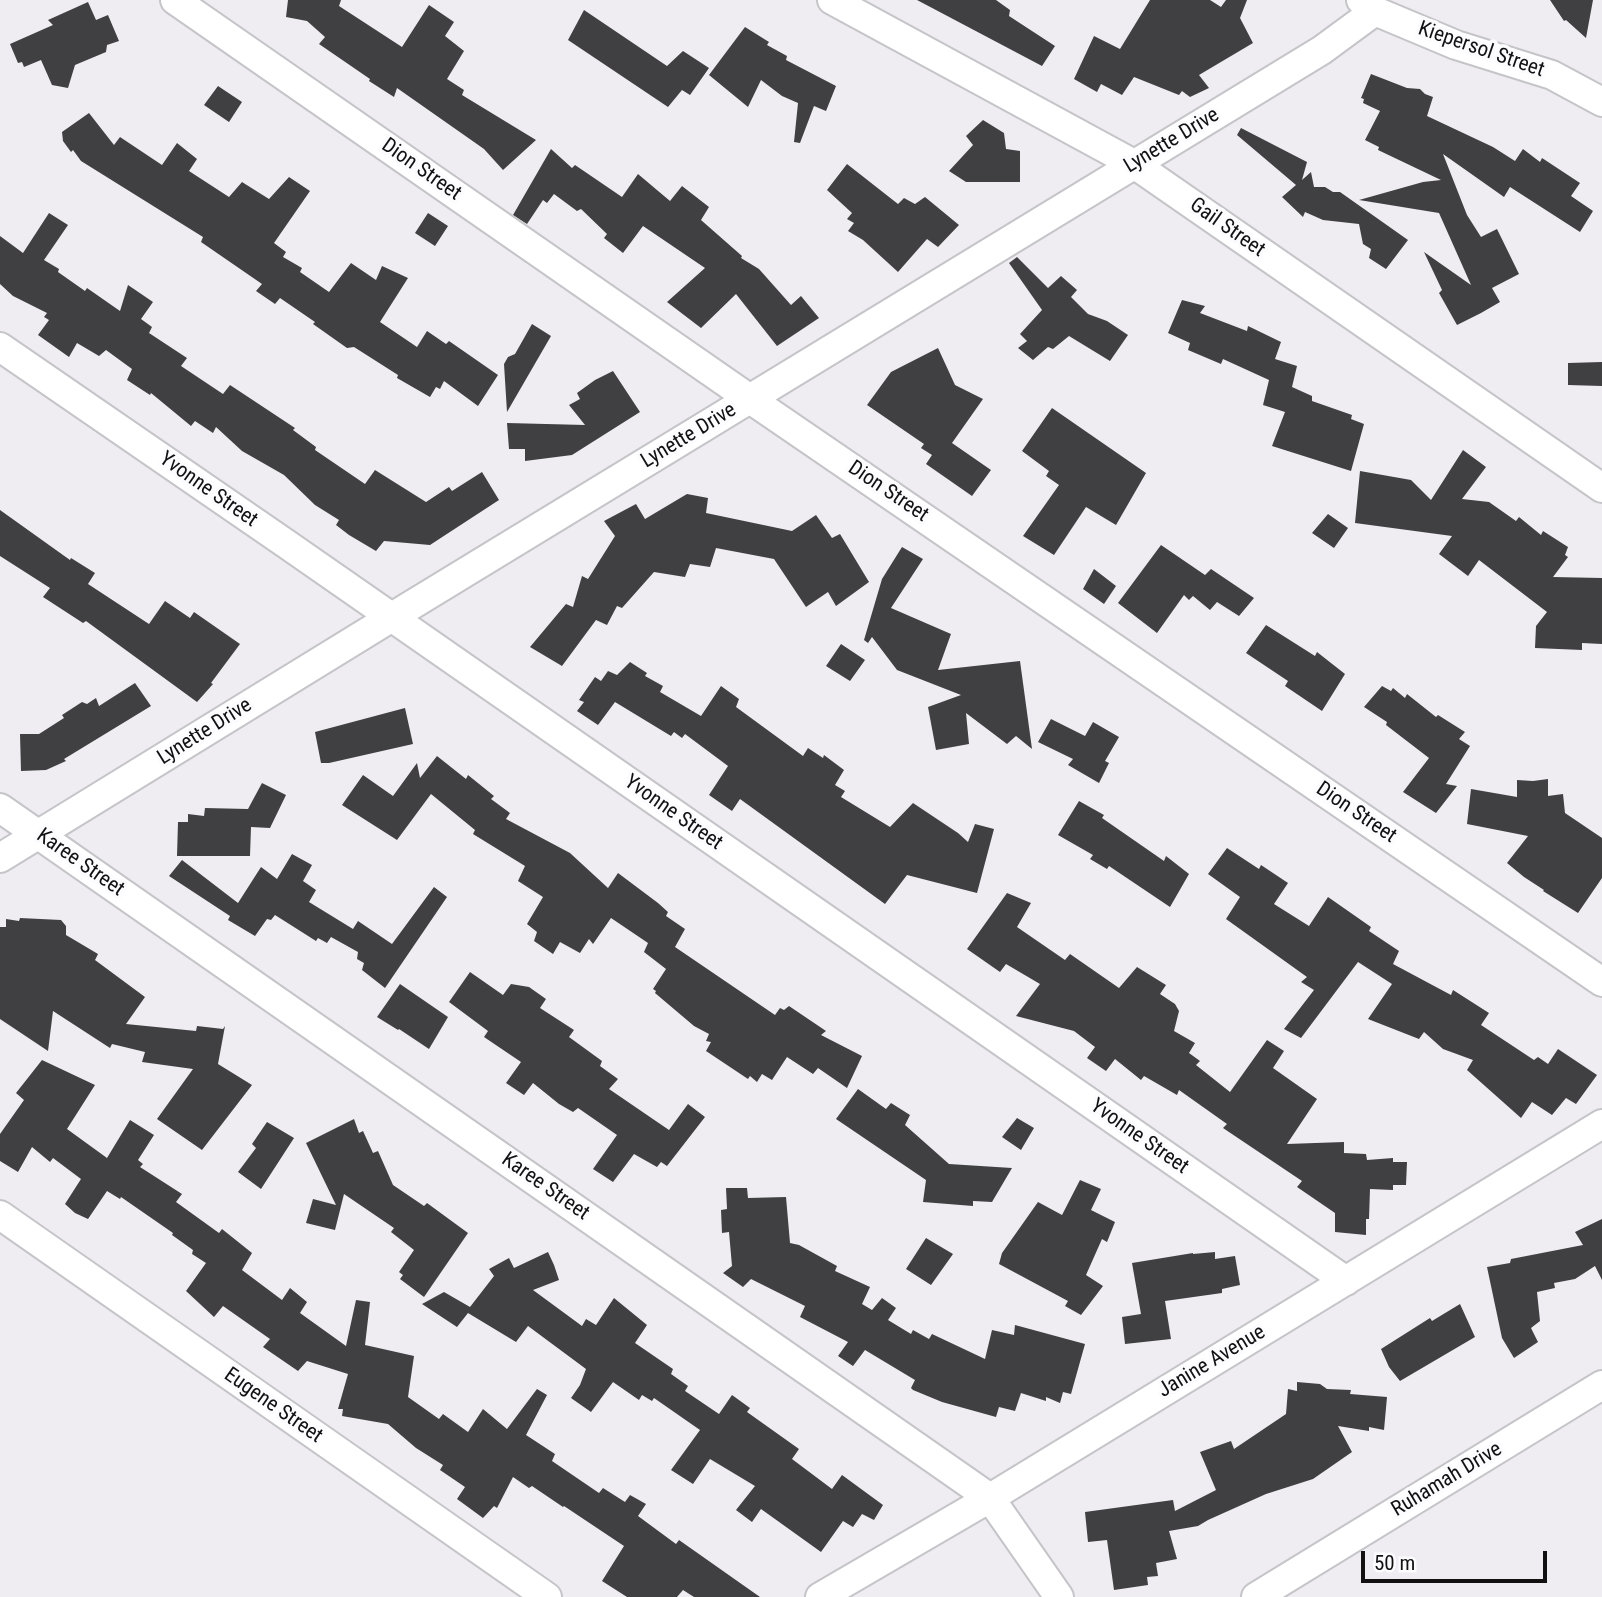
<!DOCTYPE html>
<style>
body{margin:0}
#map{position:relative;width:1602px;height:1597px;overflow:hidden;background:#efedf2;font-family:"Roboto Condensed",sans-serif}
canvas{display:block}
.scale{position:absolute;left:1361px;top:1551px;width:186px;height:32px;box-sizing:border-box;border:4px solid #111112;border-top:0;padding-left:9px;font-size:21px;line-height:24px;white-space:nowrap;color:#111112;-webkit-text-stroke:5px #fcfbfe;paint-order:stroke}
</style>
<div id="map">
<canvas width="1602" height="1597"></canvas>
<div class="scale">50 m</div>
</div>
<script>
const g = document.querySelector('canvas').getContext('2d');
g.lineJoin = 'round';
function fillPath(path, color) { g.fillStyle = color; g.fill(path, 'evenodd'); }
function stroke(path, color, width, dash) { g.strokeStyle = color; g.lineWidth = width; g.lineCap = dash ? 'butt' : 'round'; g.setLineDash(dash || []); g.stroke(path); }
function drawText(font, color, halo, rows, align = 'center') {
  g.font = font + ' "Roboto Condensed",sans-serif'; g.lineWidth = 7; g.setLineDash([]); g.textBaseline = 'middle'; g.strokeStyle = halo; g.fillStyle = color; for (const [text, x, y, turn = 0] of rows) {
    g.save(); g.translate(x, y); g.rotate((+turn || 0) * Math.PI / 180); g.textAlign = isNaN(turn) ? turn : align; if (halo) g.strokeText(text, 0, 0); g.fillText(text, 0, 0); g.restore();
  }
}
fillPath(new Path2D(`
 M288,0H341L339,6L402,47L429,5L454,22L445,36L464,51L447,79L464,90L462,95L536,140L503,170L484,149L397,88L394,97L369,81L370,79L319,44L325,37L307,21L286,17Z
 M917,0H996L1010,10L1009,16L1055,46L1042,66Z
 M1150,0H1210L1221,7L1226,0H1247L1240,18L1253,43L1199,75L1209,88L1190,97L1182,91L1179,95L1134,77L1122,95L1101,84L1097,92L1074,79L1094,36L1120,49Z
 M1550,0H1593L1586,38L1566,20L1564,21Z
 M88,2L96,20L108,15L119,41L107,45L106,52L75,65L68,88L52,85L41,60L24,67L22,62L18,63L10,44L53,25L48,20Z
 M584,10L667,66L683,51L709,68L690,95L682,90L668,107L568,40Z
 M745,27L769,42L767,45L787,56L786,60L836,86L826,111L814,106L800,143L794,142L798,103L782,96L761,80L748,107L709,75Z
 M1371,74L1407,88L1420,89L1425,94L1433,97L1427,116L1493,147L1515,161L1523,149L1540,162L1542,158L1580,183L1571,196L1593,211L1580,232L1510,187L1504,197L1443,154L1467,215L1481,237L1497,229L1519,274L1492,288L1500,302L1481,313L1457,325L1439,293L1442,290L1424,252L1471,285L1439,213L1359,200L1423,182L1441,180L1378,150L1379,147L1365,140L1380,111L1363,103L1364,99L1361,98Z
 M218,86L242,102L229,122L204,105Z
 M89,113L114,145L120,137L162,165L177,143L197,159L189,171L229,197L242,182L269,199L289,177L310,191L274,243L286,252L283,257L302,268L300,272L329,292L351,263L376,280L382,266L408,278L380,322L417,347L427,331L446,344L449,341L498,375L478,406L444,381L440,389L436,387L430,397L397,378L398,375L354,347L347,348L313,324L315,322L280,298L275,304L256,291L262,284L201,242L203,237L81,161L73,150L71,152L63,141L62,132Z
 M983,120L1004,133L1006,149L1020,151V182H966L949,171L973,145L966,136Z
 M1241,128L1307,162L1302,180L1311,172L1314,187H1325L1333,192H1340L1408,240L1386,269L1369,258L1371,249L1363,244L1359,224L1323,220L1305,212L1303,217L1282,197L1296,185L1237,135Z
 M551,149L572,168L575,165L622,197L638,174L670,201L682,186L709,207L701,220L742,256L741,258L759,269L791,305L801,296L819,318L777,346L736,294L701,328L667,302L705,268L643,226L623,253L604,238L607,234L581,209L577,211L554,194L547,203L543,200L527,224L513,215Z
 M847,164L898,204L904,198L915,204L925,197L959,225L938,247L927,239L898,272L863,240L848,231L854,223L847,219L852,213L827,190Z
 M49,213L68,225L44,260L59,269L58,272L85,291L87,288L120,311L128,285L153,302L141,319L152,327L149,333L187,358L181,366L223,394L230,385L295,428L293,430L316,447L315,450L365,484L375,470L426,502L449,487L452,491L482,472L499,500L430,545L384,541L376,551L349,535L336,525L339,520L315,505L284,475L242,451L216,427L213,433L195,421L191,426L151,393L150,395L127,380L132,369L106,350L99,356L77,343L69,357L38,335L49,320L44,317L47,313L13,296L0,284V236L23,253Z
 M428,213L448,226L435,246L415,233Z
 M1017,257L1048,288L1061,276L1077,290L1071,297L1088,314L1107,321L1128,335L1110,361L1069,336L1053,349L1048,347L1033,360L1018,348L1027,341L1020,334L1042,310L1009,263Z
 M1182,300L1205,306L1200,313L1247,331L1248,326L1281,342L1275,359L1297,366L1292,387L1312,396V401L1352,415L1351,419L1364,424L1351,471L1272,446L1285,412L1263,405L1269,380L1223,359L1221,364L1188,350L1190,343L1168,333Z
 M532,324L551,336L507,412L504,364L508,357L515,354Z
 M938,348L955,385L983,399L952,443L991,470L972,496L926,464L932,455L921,448L924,444L867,405L891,372Z
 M1602,362V386L1568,385V363Z
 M613,371L640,412L572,455L525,461V449H509L507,423L585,425L569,405L580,399L577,393L595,380Z
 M1052,408L1146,473L1116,525L1086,507L1054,555L1023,536L1059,485L1046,476L1049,471L1022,451Z
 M1463,450L1486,467L1462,499L1489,502L1516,521L1519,517L1541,535L1543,531L1568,547L1565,555L1568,557L1553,577L1602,578V644L1582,643V650L1535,648L1536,626L1547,612L1479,560L1468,576L1439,554L1452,536L1355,523L1360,471L1411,480L1431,500Z
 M687,494L708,498L706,513L792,531L816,515L832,538L840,534L869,582L836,606L828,592L806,607L774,559L716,548L710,567L690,564L685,577L654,572L622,608L617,606L607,625L596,620L562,666L530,647L566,604L573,607L582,576L588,579L615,536L604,521L636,504L645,519Z
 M0,510L70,560L71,558L95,573L88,584L149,624L165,601L190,618L194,612L240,644L211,683L213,684L197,702L86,621L83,623L43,597L50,588L0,556Z
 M1328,514L1348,528L1334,548L1312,533Z
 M1161,545L1205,575L1211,569L1254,598L1239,616L1217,602L1210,610L1193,596L1189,600L1184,595L1157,633L1118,603Z
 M902,547L923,559L891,608L951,634L938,670L1020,661L1032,749L1016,736L1007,744L966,713L969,744L936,750L928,707L961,695L897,670L872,637L868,643L864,640L882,579Z
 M1094,569L1116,586L1104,604L1083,589Z
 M1266,625L1315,656L1317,652L1345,674L1322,711L1285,686L1288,681L1246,653Z
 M841,644L865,660L850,681L826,666Z
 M630,662L647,673L645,676L663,686L660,692L701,716L721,686L739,699L736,707L803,756L808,748L823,758L824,755L844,770L835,785L845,791L841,797L890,827L913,803L958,833L968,842L975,824L994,829L977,893L907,875L885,904L740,799L732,811L709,795L728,766L685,734L682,738L674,732L671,736L615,702L598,725L577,711L584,702L579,700L595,677L601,681L608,671L617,675Z
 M135,683L151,706L64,759L66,761L46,770L21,771L20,734H39L64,718L62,715L82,702L87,704L96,698L99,706Z
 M1382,686L1391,691L1393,688L1405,698L1407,694L1436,717L1438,715L1465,732L1459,739L1470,746L1446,784L1457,786L1436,813L1403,792L1429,758L1386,725L1387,722L1364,707Z
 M405,708L413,744L329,763H321L315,732Z
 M1051,719L1085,736L1093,722L1119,737L1105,761L1109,763L1099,783L1068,765L1073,759L1038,742Z
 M437,756L466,779L468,775L494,796L491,799L510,813L506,819L570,853L608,888L618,873L658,903L668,912L666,916L685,929L675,947L775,1015L780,1008L784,1010L789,1006L826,1031L821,1035L862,1056L847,1088L818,1068L813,1074L787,1057L772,1080L762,1074L757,1082L750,1076L748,1079L706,1051L711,1042L706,1041L709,1034L694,1026L655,993L656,991L653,989L666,969L644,952L648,943L611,918L593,944L589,939L580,953L560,942L553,954L534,941L537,932L527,924L543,897L518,881L525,866L473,834L475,830L431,794L397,840L342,805L363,775L393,796L417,763L420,778Z
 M1548,779V796L1563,794L1565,813L1602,838V878L1578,913L1543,891L1544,890L1524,877L1507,863L1528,836L1467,824L1471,789L1517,797V780L1533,781Z
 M262,783L286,795L270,828L251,827L250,856H177L178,822H188V814L204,816L205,808L248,809Z
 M1079,801L1104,815L1102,818L1164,861L1166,856L1189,874L1170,907L1109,866L1107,869L1090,859L1093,855L1058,835Z
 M1227,848L1259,869L1261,865L1288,883L1274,904L1309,926L1328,897L1371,927L1369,931L1399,951L1393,964L1451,995L1453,990L1489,1013L1481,1025L1534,1060L1538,1057L1548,1064L1558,1049L1597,1075L1576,1104L1566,1098L1552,1115L1532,1102L1521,1118L1467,1070L1473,1060L1443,1049L1424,1032L1419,1039L1368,1019L1392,984L1358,962L1301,1038L1284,1029L1314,990L1301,982L1307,977L1226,919L1240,897L1208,874Z
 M292,854L312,865L303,881L316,890L309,902L353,929L358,921L392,944L434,887L447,897L385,988L362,970L364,963L357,959L358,952L331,937L327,943L318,938L316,941L275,915L271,920L267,919L255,936L228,920L230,916L169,876L182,860L238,903L261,867L277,879Z
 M1007,893L1031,903L1017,927L1065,960L1070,954L1119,988L1137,967L1166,985L1160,994L1175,1004L1179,1011L1174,1031L1195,1043L1189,1053L1200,1061L1196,1065L1230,1092L1267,1040L1284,1051L1273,1068L1317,1099L1287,1144L1344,1142V1153L1366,1154L1367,1160L1393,1158V1162H1407L1406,1185H1393V1190L1370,1189L1369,1219H1366V1235L1335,1232V1213L1297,1187L1302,1181L1223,1128L1227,1124L1179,1090L1177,1095L1144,1076L1141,1080L1115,1059L1106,1071L1087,1058L1095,1047L1074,1031L1016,1016L1040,984L1006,964L1000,972L967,949Z
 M20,918L61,920L66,926V935L98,954L95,960L145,997L126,1024L196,1031L197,1026L223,1029L225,1026L218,1064L252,1085L202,1150L157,1119L193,1069L142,1062L145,1052L112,1044L110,1048L53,1011L48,1051L0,1019V927H6V919L19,921Z
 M470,972L503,995L511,984L529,987L546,999L540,1008L574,1030L569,1037L602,1061L600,1066L618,1079L609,1089L669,1130L688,1104L705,1117L667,1166L661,1162L657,1167L634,1154L613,1182L593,1169L617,1135L578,1108L573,1112L559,1104L533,1083L524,1095L506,1083L521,1062L484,1037L488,1031L449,1002Z
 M400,984L448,1017L429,1049L399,1029L398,1030L377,1017Z
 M42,1060L95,1085L67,1129L107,1158L130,1120L154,1135L138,1160L143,1164L140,1167L182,1194L176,1202L219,1233L222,1229L252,1253L242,1270L282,1300L290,1288L307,1302L300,1313L346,1346L356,1300L370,1302L365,1345L414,1356L408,1397L439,1419L443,1414L468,1432L483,1409L507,1429L537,1389L547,1395L526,1435L555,1454L552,1461L599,1493L603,1488L625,1502L630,1495L646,1504L638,1516L676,1544L679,1540L760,1597H694L683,1590L677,1597H627L602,1581L624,1546L564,1506L563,1507L532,1486L529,1488L513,1477L497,1508L494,1506L483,1518L457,1499L465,1487L440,1470L443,1465L416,1448L388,1424L342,1416L343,1409H338L348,1374L307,1361L298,1371L263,1347L270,1339L223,1306L214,1317L186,1291L206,1263L192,1254L193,1250L172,1235L173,1233L121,1197L120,1199L107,1191L88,1219L75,1213L65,1204L81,1179L53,1158L50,1162L32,1147L18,1172L0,1161V1134L24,1100L16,1093Z
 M858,1089L886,1109L891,1103L910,1115L905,1125L949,1164L1012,1168L992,1202L973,1201V1206L923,1202L926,1180L836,1119Z
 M1017,1118L1034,1128L1021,1150L1002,1137Z
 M354,1119L359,1133L363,1131L373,1153L378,1151L393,1185L424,1206L427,1203L468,1233L424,1297L400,1279L403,1275L399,1272L414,1250L391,1232L394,1228L344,1194L335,1230L306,1223L313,1199L336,1205L306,1143Z
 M267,1122L294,1138L261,1189L238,1172L256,1148L252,1144Z
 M1080,1180L1101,1189L1091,1210L1115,1222L1107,1242L1102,1239L1086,1275L1103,1286L1081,1315L1065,1306L1068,1301L999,1264L1002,1253L1038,1202L1062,1215Z
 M726,1188H747L748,1198L786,1197L790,1243L799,1245L837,1266L835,1271L870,1287L862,1304L872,1310L882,1298L896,1308L888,1320L911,1334L913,1330L929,1339L932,1334L985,1359L992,1330L1014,1335L1015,1325L1085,1344L1071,1394L1063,1392L1060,1403L1046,1397V1401L1021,1393L1015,1411L999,1407L996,1417L942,1402L913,1390L911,1388L915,1380L865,1350L853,1366L838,1356L848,1342L800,1317L805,1306L751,1279L743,1287L723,1273L732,1266L729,1232L722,1233L721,1210L727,1209Z
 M1602,1219V1280L1595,1266L1575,1279L1554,1283L1555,1288L1537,1292L1540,1321L1531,1328L1538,1342L1514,1358L1502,1338L1487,1267L1510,1263L1511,1259L1583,1245L1575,1232Z
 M926,1238L953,1254L931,1285L906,1269Z
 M548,1252L554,1265L559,1280L533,1290L582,1326L586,1319L596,1325L614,1298L647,1325L635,1343L673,1369L671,1374L688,1386L685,1391L719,1414L732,1395L750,1408L747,1412L799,1449L792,1459L832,1489L842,1475L883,1505L874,1520L862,1514L853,1527L843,1521L821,1552L761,1509L752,1522L736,1510L755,1486L710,1459L693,1484L671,1470L700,1430L654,1398L652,1401L642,1395L639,1400L613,1382L591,1412L571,1398L580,1385L586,1369L528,1326L516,1342L468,1313L457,1327L422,1304L444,1292L470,1307L494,1276L489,1269L509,1258L514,1268Z
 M1215,1252V1259L1235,1256L1240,1285L1222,1289V1293L1165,1301L1171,1339L1125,1344L1122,1317L1141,1314L1132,1263L1193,1253V1254Z
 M1460,1304L1475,1337L1400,1381L1389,1367L1381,1349L1430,1318L1432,1321Z
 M1297,1382L1320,1384L1327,1389L1351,1390L1350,1394L1387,1397L1384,1430L1369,1427V1431L1338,1426L1352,1452L1313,1479L1266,1494L1208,1520L1198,1526L1169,1531L1177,1559L1156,1563L1158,1576L1147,1577L1148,1585L1114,1590L1107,1540L1088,1542L1085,1512L1173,1500L1175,1511L1216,1490L1200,1452L1231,1441L1234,1449L1286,1414L1288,1389L1297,1391Z`), '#403f42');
const minor = new Path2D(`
 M175,0L750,399L1602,982
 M832,0L1134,164L1602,488
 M1361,0L1375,11L1456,45L1552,75L1602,102
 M0,347L285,543L1346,1281
 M0,808L990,1498L1059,1597
 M0,858L392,617L1322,50L1375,11
 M0,1215L547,1597
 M820,1597L990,1498L1602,1124
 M1256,1597L1602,1385`);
stroke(minor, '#c5c4c8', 32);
stroke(minor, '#fff', 28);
drawText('21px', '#111112', '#fcfbfe', [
 ["Kiepersol Street",1481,50,19],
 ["Lynette Drive",1172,141,-31],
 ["Dion Street",421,170,35],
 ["Gail Street",1227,228,35],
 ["Lynette Drive",689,436,-31],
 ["Yvonne Street",208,490,35],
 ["Dion Street",888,492,34],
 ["Lynette Drive",205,732,-32],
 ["Yvonne Street",673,813,35],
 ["Dion Street",1356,813,34],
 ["Karee Street",80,863,35],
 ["Yvonne Street",1139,1137,35],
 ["Karee Street",545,1187,35],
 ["Janine Avenue",1212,1362,-31],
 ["Eugene Street",273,1406,35],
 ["Ruhamah Drive",1447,1480,-31]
]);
</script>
